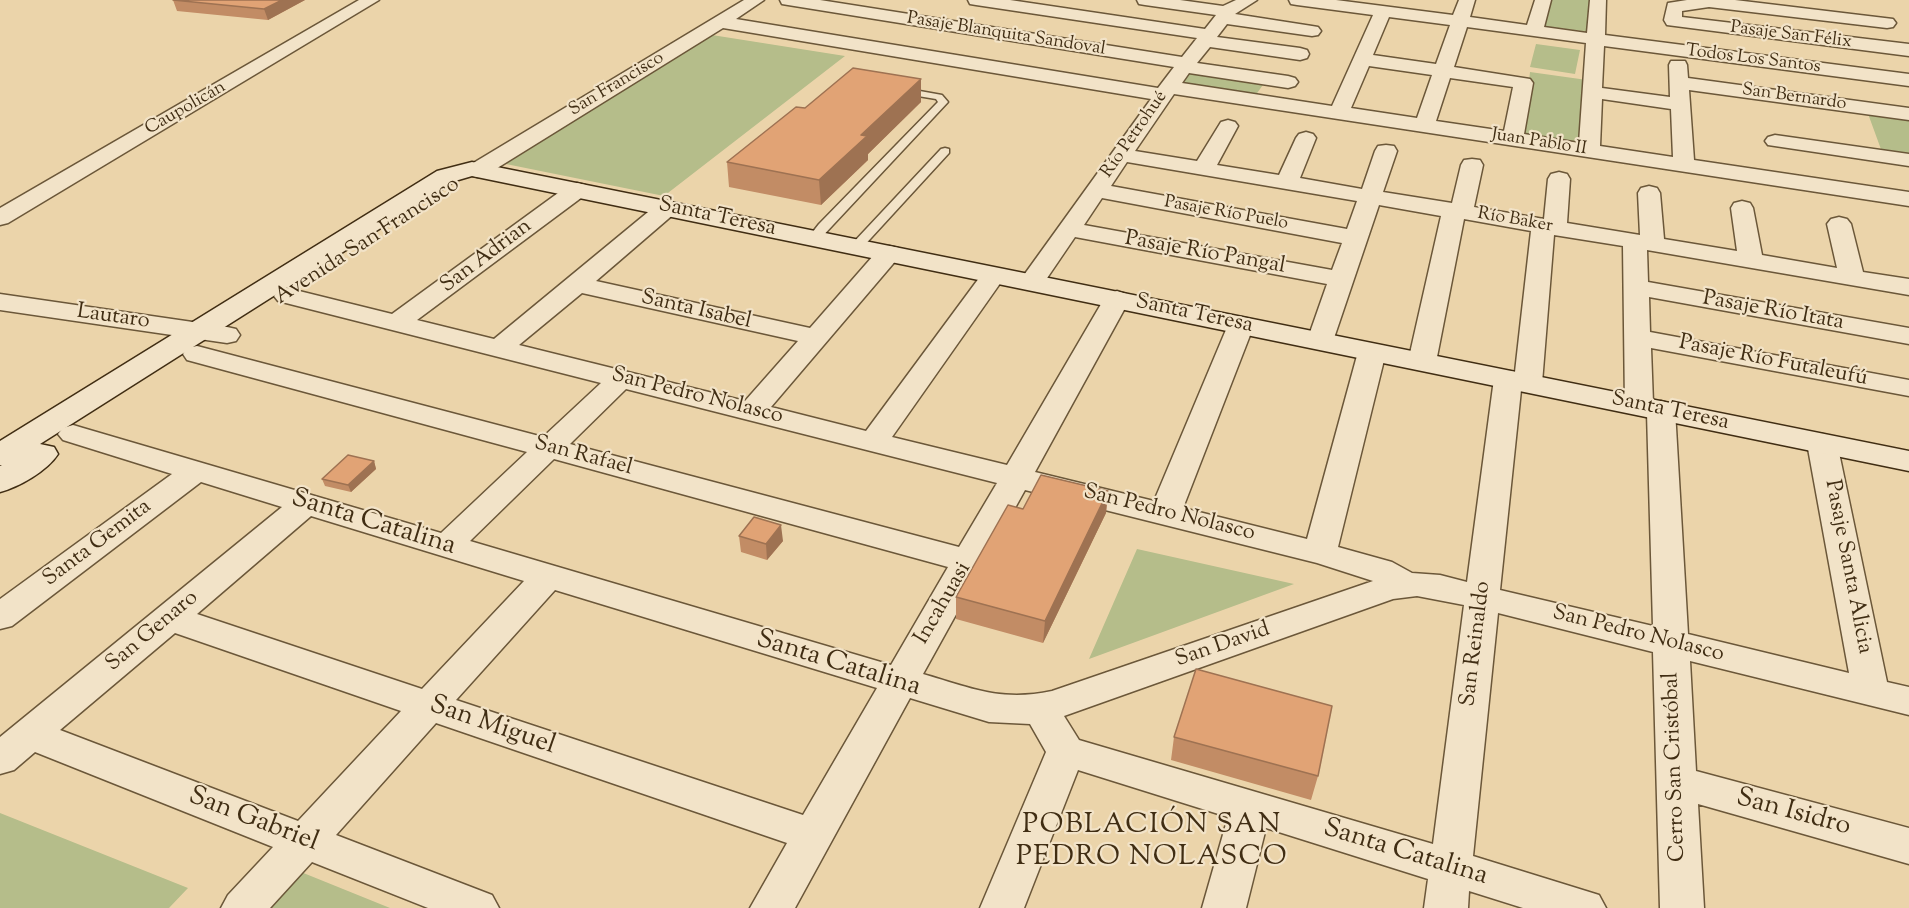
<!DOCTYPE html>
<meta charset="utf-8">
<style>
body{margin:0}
canvas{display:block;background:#ebd4aa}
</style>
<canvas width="1909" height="908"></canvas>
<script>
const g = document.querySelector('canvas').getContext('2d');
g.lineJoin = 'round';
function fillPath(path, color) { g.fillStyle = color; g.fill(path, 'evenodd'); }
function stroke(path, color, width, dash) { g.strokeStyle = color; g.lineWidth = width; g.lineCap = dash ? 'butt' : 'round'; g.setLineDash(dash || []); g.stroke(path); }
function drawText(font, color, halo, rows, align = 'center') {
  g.font = font + ' "Sorts Mill Goudy",serif'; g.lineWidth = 4.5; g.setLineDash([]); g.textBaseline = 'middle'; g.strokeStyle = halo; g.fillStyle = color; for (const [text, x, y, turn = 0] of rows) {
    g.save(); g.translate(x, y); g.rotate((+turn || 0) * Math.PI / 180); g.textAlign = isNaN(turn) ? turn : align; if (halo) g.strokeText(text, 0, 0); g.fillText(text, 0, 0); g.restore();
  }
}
fillPath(new Path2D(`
 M1549,0H1592L1589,32L1543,26Z
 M712,35L845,56L664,196L501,163Z
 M1536,44L1580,50L1575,74L1530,67Z
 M1191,70L1265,82L1255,96L1181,83Z
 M1530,72L1587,80L1585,144L1523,135Z
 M1867,111L1909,117V156L1882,152Z
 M1137,549L1294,584L1089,659Z
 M0,813L188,888L169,908H0Z
 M296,870L390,908H260Z`), '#b5bd8a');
const lane = new Path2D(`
 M903,88L942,95L948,102L818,241H810L808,238L819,224L938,102L936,99L900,93V89Z
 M945,148L949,149V153L860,250H852V244L941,149Z`);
const street = new Path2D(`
 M359,0H379L8,223L0,225V208Z
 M744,0H764L736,19L1158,88L1174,67L788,5L782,4L780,0H820L1182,57L1197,38L976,5L970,4L968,0H1010L1205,29L1216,15L1145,5L1139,4L1137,0H1180L1223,6L1236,0H1257L1235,14L1312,26L1318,27L1321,31L1318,35L1312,36L1227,24L1217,37L1300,48L1307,50L1309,54L1307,58L1300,60L1210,47L1197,63L1288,76L1295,78L1298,82L1295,86L1288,88L1189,73L1182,83L1332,106L1373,15L1297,5L1291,4L1289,0H1336L1453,15L1459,0H1475L1470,17L1527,25L1535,0H1551L1544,27L1587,33L1590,0H1606L1605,35L1909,74V86L1604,46L1602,88L1670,97L1669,65L1671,61H1685L1687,65L1688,78L1909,108V120L1689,90L1694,160L1909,192V206L1174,94L1135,151L1197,161L1221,122L1228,120L1235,122L1238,126L1217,165L1279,175L1296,138L1299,134L1306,132L1313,134L1316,138L1300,178L1362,189L1375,151L1378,146L1386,145L1394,146L1397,151L1383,192L1452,203L1461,165L1464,160L1472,159L1480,160L1483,165L1474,207L1544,219L1548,179L1551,174L1559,172L1567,174L1570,179L1567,223L1640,235L1638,193L1641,188L1649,186L1657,188L1660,193L1664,239L1737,251L1731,208L1734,203L1742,201L1750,203L1753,208L1762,255L1837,268L1827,224L1831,219L1839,217L1847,219L1851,224L1863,272L1909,279V295L1647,250L1648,282L1909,328V344L1649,297L1650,332L1909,380V396L1651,348L1653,403L1661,401L1671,404L1675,410L1688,634L1849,673L1807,443L1812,437L1822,434L1832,437L1837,443L1887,682L1909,687V715L1690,661L1696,771L1909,828V864L1698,804L1704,908H1660L1653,652L1498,613L1473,856L1599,895L1606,908H1523L1469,891L1468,908H1424L1428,879L1266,828L1246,908H1202L1228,817L1078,770L1024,908H980L1046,752L1030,724L989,722L910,698L795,908H750L787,843L436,723L336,835L492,895L499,908H428L312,862L270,908H221L228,895L273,847L35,752L14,770L0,774V737L282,507L201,482L12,626L0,629V599L172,474L63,440L58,434L63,428L73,425L83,428L441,533L527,452L187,360L183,354L187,348L197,346L543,437L601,383L278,301L274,296L278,291L287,288L392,314L569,185L577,183L585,185L588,190L585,195L417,320L494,339L659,203L667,201L675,203L678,208L675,213L596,281L810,328L880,248L889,246L898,248L901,253L898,258L771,407L866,431L985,270L994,268L1003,270L1006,275L892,437L1007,465L1104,299L1108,294L1117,291L1126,294L1130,299L1035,472L1154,501L1228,325L1232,319L1241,317L1250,319L1254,325L1183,508L1307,539L1358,352L1362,346L1372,344L1382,346L1386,352L1338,547L1392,562L1412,573L1440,575L1467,582L1494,379L1498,373L1508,371L1515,372L1531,231L1464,219L1436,362L1432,368L1422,370L1412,368L1408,362L1441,216L1379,205L1333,341L1329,347L1320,349L1311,347L1307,341L1327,284L1075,237L1041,287L1032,290L1023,287L1019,282L1151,99L723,28L486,175L478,177L470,175L467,170L470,165ZM1389,17L1450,25L1436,64L1373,55ZM1467,27L1586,43L1579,143L1524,134L1533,83L1530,79L1454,67ZM1369,66L1432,75L1417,118L1351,108ZM1450,78L1513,87L1504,131L1436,121ZM1602,99L1671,109L1673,157L1600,146ZM1127,162L1357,201L1347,229L1111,186ZM1102,198L1342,243L1332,270L1084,225ZM1554,235L1623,246L1625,406L1629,412L1639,415L1647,413L1653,626L1500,590L1521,390L1528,391L1538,389L1542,383ZM582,293L798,341L745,401L519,345ZM626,389L997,483L959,547L570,444ZM554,459L948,567L891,665L470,541ZM1025,490L1317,563L1373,581L1052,691C1001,702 971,688 923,674ZM311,516L524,581L422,689L197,614ZM555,590L877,688L803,815L456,700ZM1417,596L1464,605L1433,844L1079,740L1064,716L1393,599ZM175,633L401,711L298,821L60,730Z
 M1687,0H1735L1893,19L1896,23L1893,27L1887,28L1709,7L1682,11V17L1909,44V56L1667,25L1664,20L1668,3Z
 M1775,135L1909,154V166L1768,145L1765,141L1768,137Z
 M0,294L227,327L236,329L240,335L236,341L227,343L0,310Z`);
const secondary = new Path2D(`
 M472,162L1909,451V471L472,176L455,181L40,444L54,447L58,454C47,471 19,487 0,492V466L2,465H0V441L437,171Z`);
stroke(lane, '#6b5739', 3);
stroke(street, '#6b5739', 3);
stroke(secondary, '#402d13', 3);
fillPath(lane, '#f2e3c8');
fillPath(street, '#f2e3c8');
fillPath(secondary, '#f2e3c8');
fillPath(new Path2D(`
 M173,0H305L268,20L177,11Z
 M921,102L868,154V160L821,205L729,187L727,162L805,108Z
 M374,461L376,469L351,492L325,486L322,479Z
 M1108,491L1106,513L1043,643L956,619V597L1023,509Z
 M739,536L783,541L767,560L741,552Z
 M1174,737L1318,776L1311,800L1171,760Z`), '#c28c65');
fillPath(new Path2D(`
 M282,0H305L268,20L264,9Z
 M921,79V102L868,154V160L821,205L819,180L861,135Z
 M374,461L376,469L351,492L348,485Z
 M1108,491L1106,513L1043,643L1045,621Z
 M781,525L783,541L767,560L766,544Z`), '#9e7252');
const building = new Path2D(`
 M173,0H282L264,9Z
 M853,68L921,79L861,135L867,136L819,180L727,162L796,107L805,108Z
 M348,455L374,461L348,485L322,479Z
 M1041,475L1108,491L1045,621L956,597L1008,505L1023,509Z
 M754,517L781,525L766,544L739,536Z
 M1196,669L1332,706L1318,776L1174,737Z`);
fillPath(building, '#e1a375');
stroke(building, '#9e7252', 1.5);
drawText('18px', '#402d13', '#f2e3c8', [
 ["Pasaje Blanquita Sandoval",1006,35,9],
 ["Pasaje San Félix",1791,36,7],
 ["Todos Los Santos",1753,60,7],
 ["San Francisco",617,85,-31],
 ["San Bernardo",1794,98,8],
 ["Caupolicán",186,109,-30],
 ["Río Petrohué",1135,135,-55],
 ["Juan Pablo II",1539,143,9],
 ["Pasaje Río Puelo",1226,214,10],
 ["Río Baker",1515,221,10]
]);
drawText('22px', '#402d13', '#f2e3c8', [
 ["Santa Teresa",717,218,12],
 ["Avenida San Francisco",368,242,-33],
 ["Pasaje Río Pangal",1205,254,10],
 ["San Adrian",487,257,-37],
 ["Santa Isabel",696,311,13],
 ["Pasaje Río Itata",1773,312,10],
 ["Santa Teresa",1194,315,12],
 ["Lautaro",113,318,8],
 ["Pasaje Río Futaleufú",1773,362,11],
 ["San Pedro Nolasco",697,397,14],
 ["Santa Teresa",1670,412,12],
 ["San Rafael",583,457,15],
 ["San Pedro Nolasco",1169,514,14],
 ["Santa Gemita",98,544,-37],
 ["Pasaje Santa Alicia",1847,567,79],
 ["Incahuasi",944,604,-60],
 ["San Genaro",153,632,-40],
 ["San Pedro Nolasco",1638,635,14],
 ["San Reinaldo",1477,644,-83],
 ["San David",1223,646,-19],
 ["Cerro San Cristóbal",1676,767,-92]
]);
drawText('27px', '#402d13', '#f2e3c8', [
 ["Santa Catalina",373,524,17],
 ["Santa Catalina",838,665,17],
 ["San Miguel",492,727,19],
 ["San Isidro",1793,814,15],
 ["San Gabriel",253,821,21],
 ["Santa Catalina",1405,854,17]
]);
g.letterSpacing = '1.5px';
drawText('28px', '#402d13', '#f2e3c8', [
 ["POBLACIÓN SAN",1152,827],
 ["PEDRO NOLASCO",1152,859]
]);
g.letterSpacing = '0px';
</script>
